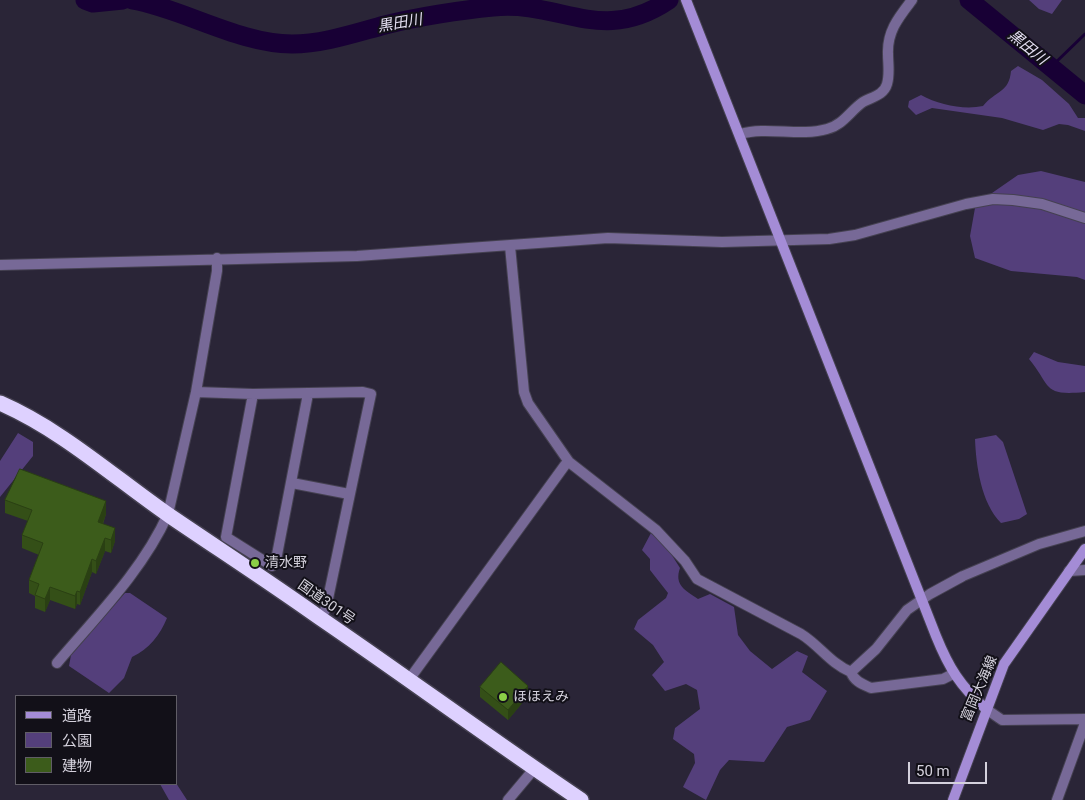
<!DOCTYPE html>
<meta charset="utf-8">
<style>
body{margin:0}
#map{position:relative;width:1085px;height:800px;overflow:hidden;background:#2a2537;font-family:Roboto,"Noto Sans JP",sans-serif}
canvas{display:block}
.legend{position:absolute;left:15px;top:695px;width:162px;height:90px;box-sizing:border-box;background:#121018;border:1px solid #605d66;margin:0;padding:6px 9px;list-style:none;font-size:15px;color:#d4d1dc}
.legend li{display:flex;align-items:center;gap:10px;height:25px}
.legend b{width:25px;border:1px solid #605d66}
.scale{position:absolute;left:908px;top:762px;width:79px;height:22px;box-sizing:border-box;border:2px solid #d4d1dc;border-top:0;padding-left:6px;font-size:15px;line-height:18px;white-space:nowrap;color:#d4d1dc;-webkit-text-stroke:4px #121018;paint-order:stroke}
</style>
<div id="map">
<canvas width="1085" height="800"></canvas>
<ul class="legend">
<li><b style="height:6px;background:#a48cd6"></b>道路</li>
<li><b style="height:14px;background:#543f7b"></b>公園</li>
<li><b style="height:14px;background:#3c5c1b"></b>建物</li>
</ul>
<div class="scale">50 m</div>
</div>
<script>
const g = document.querySelector('canvas').getContext('2d');
g.lineJoin = 'round';
function fillPath(path, color) { g.fillStyle = color; g.fill(path, 'evenodd'); }
function stroke(path, color, width, dash) { g.strokeStyle = color; g.lineWidth = width; g.lineCap = dash ? 'butt' : 'round'; g.setLineDash(dash || []); g.stroke(path); }
function drawText(font, color, halo, rows, align = 'center') {
  g.font = font + ' Roboto,"Noto Sans JP",sans-serif'; g.lineWidth = 4; g.setLineDash([]); g.textBaseline = 'middle'; g.strokeStyle = halo; g.fillStyle = color; for (const [text, x, y, turn = 0] of rows) {
    g.save(); g.translate(x, y); g.rotate((+turn || 0) * Math.PI / 180); g.textAlign = isNaN(turn) ? turn : align; if (halo) g.strokeText(text, 0, 0); g.fillText(text, 0, 0); g.restore();
  }
}
fillPath(new Path2D(`
 M1029,0H1062L1052,14L1039,9Z
 M1018,66L1042,80L1069,104L1078,118H1085V131L1068,125L1059,124L1043,130L1002,118L932,108L916,115L908,107L909,101L921,95C939,105 964,110 983,106C996,90 1009,93 1011,71Z
 M1041,171L1085,182V280L1077,277L1011,271L975,258L970,236L975,208L992,193L1018,175Z
 M1034,352L1058,362L1085,366V392C1042,396 1052,387 1029,359Z
 M18,433L33,442V456L0,497V461Z
 M996,435L1003,442L1027,514L1019,519L1001,523C981,503 976,465 975,439Z
 M651,533L668,549L680,568C674,585 685,590 698,599L710,594L734,607L738,635L750,651L772,669L797,651L808,656L802,672L827,691L810,720L787,727L764,762L729,760L720,770L706,800L683,787L695,763L694,754L673,739L675,728L700,709L697,690L686,684L665,691L652,675L664,662L653,645L634,629L638,620L666,598L668,593L650,570V559L642,550Z
 M125,593H130L167,618C160,635 149,649 132,657L124,678L109,693L69,666L71,655Z
 M176,783L187,800H169L160,784Z`), '#543f7b');
stroke(new Path2D(`
 M1052,66L1085,34`), '#180035', 3);
stroke(new Path2D(`
 M85,0L93,3L123,0
 M132,0C184,9 239,44 292,44C323,44 355,33 385,25C416,17 461,10 493,7C562,0 601,46 669,0
 M969,0L1085,95`), '#180035', 19);
const street = new Path2D(`
 M740,134C768,126 799,137 827,129C843,125 850,111 863,102C872,97 884,95 887,84C890,74 888,64 888,54C887,31 899,17 912,0
 M510,246L524,392L528,403L569,462L656,530L685,561L697,579L801,634C819,645 831,664 851,672L876,649L907,610L930,594L963,576L1039,544L1085,531
 M0,265L357,256L608,238L722,242L829,239L855,235L966,204L993,199L1013,200L1042,204L1085,218
 M196,392L253,394L363,392L371,394L326,608L321,618
 M253,394L226,537L272,566L276,560L308,394
 M292,483L349,494
 M1069,571L1085,570
 M57,663C96,617 143,570 168,514L196,392L217,271V258
 M851,672C854,681 862,684 871,688L943,679L953,674
 M408,681L565,465L569,462
 M986,709L1002,720L1085,719
 M508,800L534,769
 M1057,800L1085,723`);
const secondary = new Path2D(`
 M686,0L936,636C949,668 960,686 986,709
 M953,800L1004,664L1085,549`);
const highway = new Path2D(`
 M0,403C62,430 115,478 170,516C220,550 271,583 320,618C408,678 493,741 581,800`);
stroke(street, '#454151', 12);
stroke(secondary, '#454151', 12);
stroke(highway, '#454151', 18);
stroke(street, '#776997', 10);
stroke(secondary, '#a48cd6', 10);
stroke(highway, '#ded1ff', 15);
fillPath(new Path2D(`
 M5,500L106,514L103,524L115,541L111,553L105,551L96,574L92,572L80,605L77,604L75,609L50,600L45,612L35,608V596L29,593V580L39,555L22,548V535L28,521L5,513Z
 M480,687L528,696L508,720L480,697Z`), '#344f17');
fillPath(new Path2D(`
 M106,501V514L98,535V522Z
 M115,528V541L111,553V540Z
 M105,538V551L96,574V561Z
 M92,559V572L80,605V592Z
 M50,587V600L45,612V599Z
 M77,591V604L75,609V596Z
 M528,686V696L508,720V710Z`), '#2a4013');
const building = new Path2D(`
 M20,469L106,501L98,522L115,528L111,540L105,538L96,561L92,559L80,592L77,591L75,596L50,587L45,599L35,595L39,584L29,580L43,543L22,535L32,510L5,500Z
 M501,662L528,686L508,710L480,687Z`);
fillPath(building, '#3c5c1b');
stroke(building, '#2a4013', 1);
for (const [x, y, r, color] of [
 [255,563,5,"#8bce47"],
 [503,697,5,"#8bce47"]
]) { const dot = new Path2D(); dot.arc(x, y, r, 0, 2 * Math.PI); g.fillStyle = color; g.fill(dot); stroke(dot, '#121018', 2); }
drawText('14px', '#d4d1dc', '#121018', [
 ["清水野",265,563],
 ["ほほえみ",513,697]
], 'left');
drawText('14px', '#d4d1dc', '#121018', [
 ["国道301号",326,603,35],
 ["富岡大海線",980,689,-67]
]);
drawText('italic 15px', '#e4dff2', '#121018', [
 ["黒田川",400,24,-10],
 ["黒田川",1027,48,39]
]);
</script>
